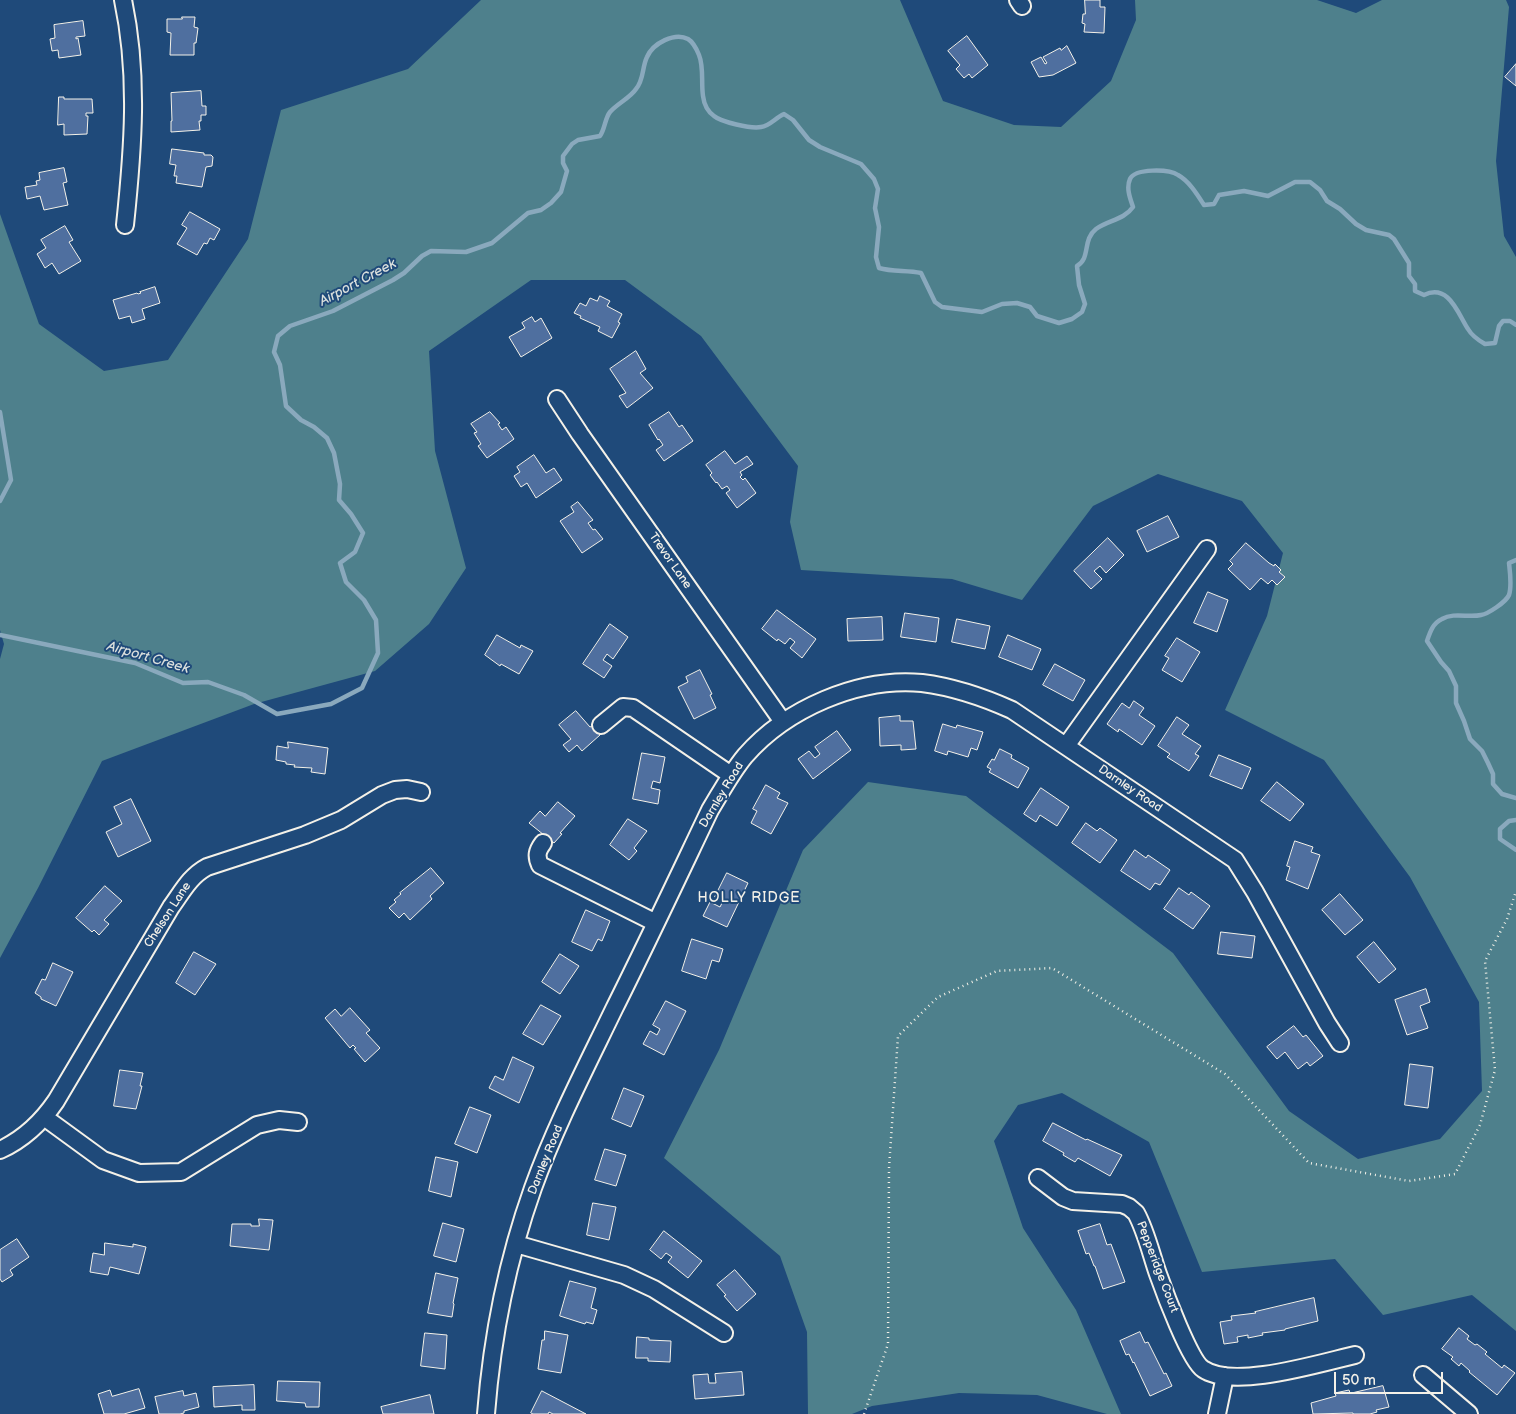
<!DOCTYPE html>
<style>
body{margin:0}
#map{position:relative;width:1516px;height:1414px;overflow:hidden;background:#1f4a7a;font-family:"Balsamiq Sans",sans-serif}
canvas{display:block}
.scale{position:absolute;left:1334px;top:1372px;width:109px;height:22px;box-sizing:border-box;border:2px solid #f4f1e8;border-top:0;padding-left:6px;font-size:15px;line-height:18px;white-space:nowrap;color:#f4f1e8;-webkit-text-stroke:4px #1f4a7a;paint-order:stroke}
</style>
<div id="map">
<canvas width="1516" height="1414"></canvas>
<div class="scale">50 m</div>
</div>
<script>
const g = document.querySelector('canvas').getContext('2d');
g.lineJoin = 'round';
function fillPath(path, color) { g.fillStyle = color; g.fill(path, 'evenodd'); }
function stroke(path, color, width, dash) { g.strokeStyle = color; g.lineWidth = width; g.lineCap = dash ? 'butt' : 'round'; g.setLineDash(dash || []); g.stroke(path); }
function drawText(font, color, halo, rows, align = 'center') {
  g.font = font + ' "Balsamiq Sans",sans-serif'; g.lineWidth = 4; g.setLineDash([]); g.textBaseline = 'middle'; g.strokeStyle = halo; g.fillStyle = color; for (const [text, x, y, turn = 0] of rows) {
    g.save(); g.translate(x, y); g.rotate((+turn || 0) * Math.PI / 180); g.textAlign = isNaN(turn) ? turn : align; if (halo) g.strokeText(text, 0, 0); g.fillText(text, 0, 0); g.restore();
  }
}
fillPath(new Path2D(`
 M481,0H900L943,101L1014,125L1061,127L1111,81L1136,20L1135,0H1317L1356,13L1382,0H1506L1509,7L1496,161L1504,236L1516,257V1331L1472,1295L1383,1315L1335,1259L1202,1272L1149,1142L1062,1093L1018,1105L994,1141L1023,1228L1076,1310L1121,1414H1107L1037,1395L959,1393L872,1406L852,1414H808L807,1332L780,1256L664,1158L719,1050L803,850L868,782L966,796L1173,953L1289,1111L1358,1159L1440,1139L1482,1091L1479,1002L1410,877L1324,760L1225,710L1267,616L1283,553L1242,501L1158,474L1093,506L1022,600L952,579L801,570L790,522L798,466L701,336L625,280H531L429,351L435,451L466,568L429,624L375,671L254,704L102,761L38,888L0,958V659L4,644L0,630V214L39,324L104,371L168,360L248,239L281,110L408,69Z`), '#4e808c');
stroke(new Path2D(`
 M0,412L11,480L0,501
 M1516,560L1509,563C1510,572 1512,586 1509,595C1506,602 1488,614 1481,615C1469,618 1454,612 1442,619C1433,623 1430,632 1427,641L1441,662L1449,671L1456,686V703L1464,721L1470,739L1482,751L1488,763L1493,774V784L1502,794L1516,798
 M0,635L135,663L183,683L208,682L244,695L277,714L331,704L362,688L378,653L376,620L364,600L346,582L340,563L355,552L363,533L351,514L339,500L340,484L334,453L327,438L314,427L301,420L286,406L280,365L274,352L278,336L290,326L333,311L393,280L404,273L422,256L431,251L466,252L492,243L528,213L541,210L551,203L561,192L567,171L563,163V156L572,144L578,140L600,136C605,129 605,118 610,112C618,103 630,98 636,89C644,80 642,67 647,57C653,43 675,32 688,39C693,42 697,50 699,55C704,67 701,83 703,96C704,104 707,111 714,116C721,122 751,129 761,127C770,126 775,118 784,114L793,120L809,140L820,147L861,164L874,179L878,189L875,208L879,227L876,257L879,268C893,272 907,270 921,273L935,302L942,307L982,312L1002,304L1017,303L1030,307L1037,316L1059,323L1072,319L1082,312L1085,304L1079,285L1077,266C1091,258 1082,240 1096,229C1108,220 1124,220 1133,207C1130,198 1126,188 1130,179C1135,168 1169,169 1178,175C1189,181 1197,194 1204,205L1214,204L1219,195L1244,191L1268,196L1295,182H1310L1320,190L1327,201L1340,209L1356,224L1366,230L1389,235L1394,239L1409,263V276L1415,284V291L1424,295C1449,283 1458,314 1468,329C1472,336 1478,340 1485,344L1495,343L1499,326L1503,321H1510L1516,325
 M1516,820L1509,821L1500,829V839L1516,850`), '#8aa9bd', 4.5);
const building = new Path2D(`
 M1085,0H1100V7H1105L1104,33L1084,32L1085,24L1082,23L1083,14H1085Z
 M182,17H195L194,27L198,28L196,43H194V55H170L171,33L167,32V19H182Z
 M83,21L85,36L76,37V39L78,38L81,55L59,58L58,50L52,51L50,39L55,38L54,25Z
 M967,36L988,65L972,78L969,74L964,78L956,69L960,65L948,51Z
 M1067,46L1076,63L1053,75L1039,77L1031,62L1041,57L1045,64L1047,63L1043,57L1060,48L1061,50Z
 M1516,64V86L1505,77Z
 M201,91L202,106H206V115H201V121H199L200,130L171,132V121H172L171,93Z
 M59,97H64V99H92L93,113H86V116H88L87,134L64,135V124L58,125Z
 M172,149L204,153V155H211L213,157L212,166L206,167L202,187L176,183L177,176H174L176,165L170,164Z
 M64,168L67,182L63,183L68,205L44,210L40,196L27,199L25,187L37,185L36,181L40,180L39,173Z
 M190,212L220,229L214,240L210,238L207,244L204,243L197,255L177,244L187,228L182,225Z
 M65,226L73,240L69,242L81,261L59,274L52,263L45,268L37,254L46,248L41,240Z
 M155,287L160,303L142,309L145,319L132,323L130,316L119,319L113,300L137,293L138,294L141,293L140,292Z
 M600,296L610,301L607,306L622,314L618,322L620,323L612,338L598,331L600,327L580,318L581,316L574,313L580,303L586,306L590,298L597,301Z
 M532,317L535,322L541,318L552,338L521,357L509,337L525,328L522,323Z
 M636,351L646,369L640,373L653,388L627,408L619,396L626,393L610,369Z
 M490,412L500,423L498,424L502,430L506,427L514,439L487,458L478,446L481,444L474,433L477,432L471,424Z
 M669,412L679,427L682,425L693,441L664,461L656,450L663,445L659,439L658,440L649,425Z
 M725,451L735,464L747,456L753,464L740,472L742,475L740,477L743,480L745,478L756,493L737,508L726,493L730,490L727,486L722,489L717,482L716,483L710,475L712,473L706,465Z
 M534,455L546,473L554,468L562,480L536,498L527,483L521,487L514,476L520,472L517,467Z
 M578,502L593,520L588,523L593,530L595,529L603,539L582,553L560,521L574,512L571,507Z
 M1168,516L1179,537L1147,552L1137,531Z
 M1108,538L1124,555L1106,573L1100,566L1094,571L1102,579L1091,589L1074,571Z
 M1246,543L1269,563L1274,566L1275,564L1281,570L1279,572L1285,577L1277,585L1272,580L1268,584L1261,578L1250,590L1228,569L1233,564L1230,561Z
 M1208,592L1228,600L1217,632L1194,623Z
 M777,610L816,639L802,658L790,648L795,642L790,638L785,644L778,639L777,641L762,629Z
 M905,613L939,618L936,642L901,637Z
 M882,617L883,640L848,641L847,619Z
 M957,619L990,626L985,649L952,642Z
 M610,624L628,637L613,659L607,654L603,660L612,666L604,678L583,664Z
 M497,635L520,648L521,645L533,651L519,674L501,664L500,666L485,655Z
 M1008,635L1041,649L1032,670L999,657Z
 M1177,638L1200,652L1182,682L1162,670L1169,658L1165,656Z
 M1055,664L1085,680L1073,701L1043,685Z
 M700,670L712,694L710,695L716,708L694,719L678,687L688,682L686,677Z
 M1134,701L1144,708L1139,715L1155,726L1142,745L1119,729L1118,732L1107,724L1122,703L1129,708Z
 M576,711L590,727L592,726L600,735L582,751L577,745L569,752L563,745L571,739L559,725Z
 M900,716V721H913L916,749L901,750V745L880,746L879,718Z
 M1177,717L1189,725L1182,734L1201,746L1195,754L1199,756L1189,771L1167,757L1170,754L1158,746Z
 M943,724L956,728L957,725L983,732L977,750L971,748L968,757L948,751L947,755L935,751Z
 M837,731L851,750L813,779L798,759L809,751L815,758L820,754L815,747Z
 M288,742L328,748L325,774L311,772L312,768L294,767L295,765L286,764V762L276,760L277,746L288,748Z
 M1000,749L1012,755L1011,758L1029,768L1018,788L989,772L991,769L987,767L992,759L994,760Z
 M642,753L665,757L660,783L653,781L651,788L660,790L658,804L633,799Z
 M1219,755L1251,768L1242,789L1210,776Z
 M1277,782L1304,804L1290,821L1261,801Z
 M766,785L780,793L777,798L788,803L771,834L751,823L757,811L753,809Z
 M1041,788L1069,807L1057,826L1040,815L1036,822L1024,814Z
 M131,799L151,841L118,857L106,832L122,824L114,807Z
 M558,802L575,816L560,833L562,834L554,843L529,823L540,811L545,816Z
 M628,819L647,831L634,848L637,851L629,860L610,845Z
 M1086,823L1097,831L1100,828L1117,840L1100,863L1072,843Z
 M1295,841L1313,847L1311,852L1320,855L1308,889L1286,880L1290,867L1287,866Z
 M1135,850L1146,858L1148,855L1170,870L1160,885L1155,883L1150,890L1121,871Z
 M431,868L444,883L430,896L432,899L410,920L404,913L399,918L389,908L396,902L394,900L401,894L400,893Z
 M727,873L748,883L727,927L703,916L710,902L720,907L723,901L715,897Z
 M105,886L122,901L104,920L109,924L99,935L94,930L92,932L76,918Z
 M1179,888L1189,895L1191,892L1210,906L1193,929L1164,909Z
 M1340,894L1363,920L1345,935L1322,910Z
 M586,910L610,921L602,941L598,939L592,951L572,942Z
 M1221,932L1255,936L1252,958L1218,954Z
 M692,939L723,949L719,962L712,960L706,979L682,971Z
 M1374,942L1396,969L1379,983L1357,957Z
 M194,952L216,964L195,995L176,983Z
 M560,954L579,966L560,994L542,982Z
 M53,963L73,972L56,1006L41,999V997L35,993L42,979L45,980Z
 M1426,989L1430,1002L1420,1006L1428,1028L1407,1035L1395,1000Z
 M666,1001L686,1011L664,1055L643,1044L650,1031L657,1035L660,1029L653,1025Z
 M541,1005L561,1016L543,1045L523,1034Z
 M350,1008L370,1030L366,1033L380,1048L365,1062L354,1049L356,1048L353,1045L350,1048L325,1018L335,1009L341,1016Z
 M1294,1026L1303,1037L1306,1035L1323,1056L1310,1066L1307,1062L1298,1069L1285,1052L1277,1059L1267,1047Z
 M513,1057L534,1067L519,1103L489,1088L495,1076L503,1080Z
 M1410,1064L1433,1067L1428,1108L1405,1105Z
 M120,1070L143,1073L140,1086H142L136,1109L114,1106Z
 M624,1088L644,1096L631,1127L612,1119Z
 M470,1107L491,1115L477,1153L455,1144Z
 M1053,1123L1086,1140L1087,1139L1122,1155L1110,1176L1078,1158L1075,1162L1063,1155L1064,1153L1043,1141Z
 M605,1149L626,1155L616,1186L595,1180Z
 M436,1157L458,1162L451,1197L429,1191Z
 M593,1203L616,1207L609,1240L587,1235Z
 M259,1219L273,1220L269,1250L230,1246L232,1224H251V1226H259Z
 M443,1223L464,1229L456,1262L434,1256Z
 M1100,1224L1107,1245L1111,1244L1125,1282L1103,1289L1095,1266H1094L1089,1253L1086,1254L1078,1231Z
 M664,1231L702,1261L688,1278L668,1262L672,1257L666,1253L661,1259L650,1250Z
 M17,1239L29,1257L10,1270L13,1275L2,1282L0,1279V1250Z
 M105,1243L133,1247V1244L146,1247L139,1274L110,1267L108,1275L90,1272L93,1253L104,1255Z
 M735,1270L756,1294L737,1311L724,1296L726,1295L717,1285Z
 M436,1273L458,1278L453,1303L454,1304L452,1317L428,1313Z
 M570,1281L596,1288L591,1308L597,1310L593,1324L586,1322L585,1324L560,1316Z
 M1314,1298L1318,1321L1285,1329V1330L1262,1333L1263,1335L1248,1338V1335L1237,1337L1238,1342L1224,1344L1220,1322L1232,1320L1231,1316L1256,1313L1255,1312Z
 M1459,1328L1469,1336L1467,1339L1475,1345L1477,1344L1487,1352L1485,1354L1502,1368L1504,1365L1515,1373L1497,1395L1469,1372L1470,1371L1461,1363L1459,1366L1451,1359L1453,1357L1442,1349Z
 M545,1331L568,1335L561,1373L538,1369L542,1340H544Z
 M1140,1332L1145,1343L1148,1342L1164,1374L1166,1373L1172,1386L1150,1396L1134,1362L1133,1363L1129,1354L1126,1355L1120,1341Z
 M425,1333L447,1335L445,1369L421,1366Z
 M637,1337L649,1338V1340L671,1341L670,1362L648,1361V1358H636Z
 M742,1372L744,1395L695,1399L693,1375L708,1374L709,1383H716L715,1374Z
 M278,1381L320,1382L319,1407H306L305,1403L277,1401Z
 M254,1385L255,1410H242V1405L214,1407L213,1387Z
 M1383,1386L1389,1407L1376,1410L1377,1412L1370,1414H1353V1413L1313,1414L1311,1403L1336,1396L1335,1393L1349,1390L1350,1393Z
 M139,1389L145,1408L124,1414H104L98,1394L110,1390L112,1396Z
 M183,1391L184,1396L196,1393L199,1407L184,1411V1413L180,1414H159L155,1397Z
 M542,1391L586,1414H553L549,1412L548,1414H533L531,1413Z
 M430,1395L434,1414H383L381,1407Z`);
fillPath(building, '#4f6f9f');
stroke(building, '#f4f1e8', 1);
const minor = new Path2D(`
 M123,0C139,75 133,149 125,225
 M1018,0L1022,6
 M557,399L580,434L783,722
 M601,725L623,707L633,708L731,775
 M1066,746L1207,549
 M543,843C537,851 536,856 540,865L656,923
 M44,1117L103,1160L139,1173L181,1172L257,1125L279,1120L298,1122
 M0,1150C24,1139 41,1123 56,1101L171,907C182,892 190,876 207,867L305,835L341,820L382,795L395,790L407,789L421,792
 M1038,1178L1063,1197L1073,1201L1122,1204L1129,1207L1136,1213C1146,1231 1151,1254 1158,1274C1164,1291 1190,1361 1203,1369C1233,1390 1320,1363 1355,1355
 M516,1244L624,1275L654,1289L724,1333
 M1423,1375L1469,1414
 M486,1414C492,1337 507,1261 533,1188C555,1127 586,1067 614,1009C647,943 678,877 710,810C721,792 731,773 745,756C786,709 858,677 922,683C954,687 983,697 1012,710L1235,860L1255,892L1327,1023L1340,1043
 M1217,1414L1225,1376`);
stroke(minor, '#f4f1e8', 20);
stroke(new Path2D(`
 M864,1414L888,1344L889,1168L898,1036L938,997L997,971L1052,968L1225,1074L1309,1163L1409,1181L1455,1174L1480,1125L1495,1070L1485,961L1507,919L1516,891`), '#f4f1e8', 2.5, [1, 4]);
stroke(minor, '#1f4a7a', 16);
drawText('12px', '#f4f1e8', '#1f4a7a', [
 ["Trevor Lane",670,561,55],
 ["Darnley Road",1130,789,34],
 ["Darnley Road",722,795,-59],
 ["Chelson Lane",168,915,-57],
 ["Darnley Road",546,1160,-68],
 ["Pepperidge Court",1157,1267,69]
]);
drawText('italic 14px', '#dadfdd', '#1f4a7a', [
 ["Airport Creek",358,283,-28],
 ["Airport Creek",148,658,16]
]);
g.letterSpacing = '1px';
drawText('14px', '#f4f1e8', '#1f4a7a', [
 ["HOLLY RIDGE",749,898]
]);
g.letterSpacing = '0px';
</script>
